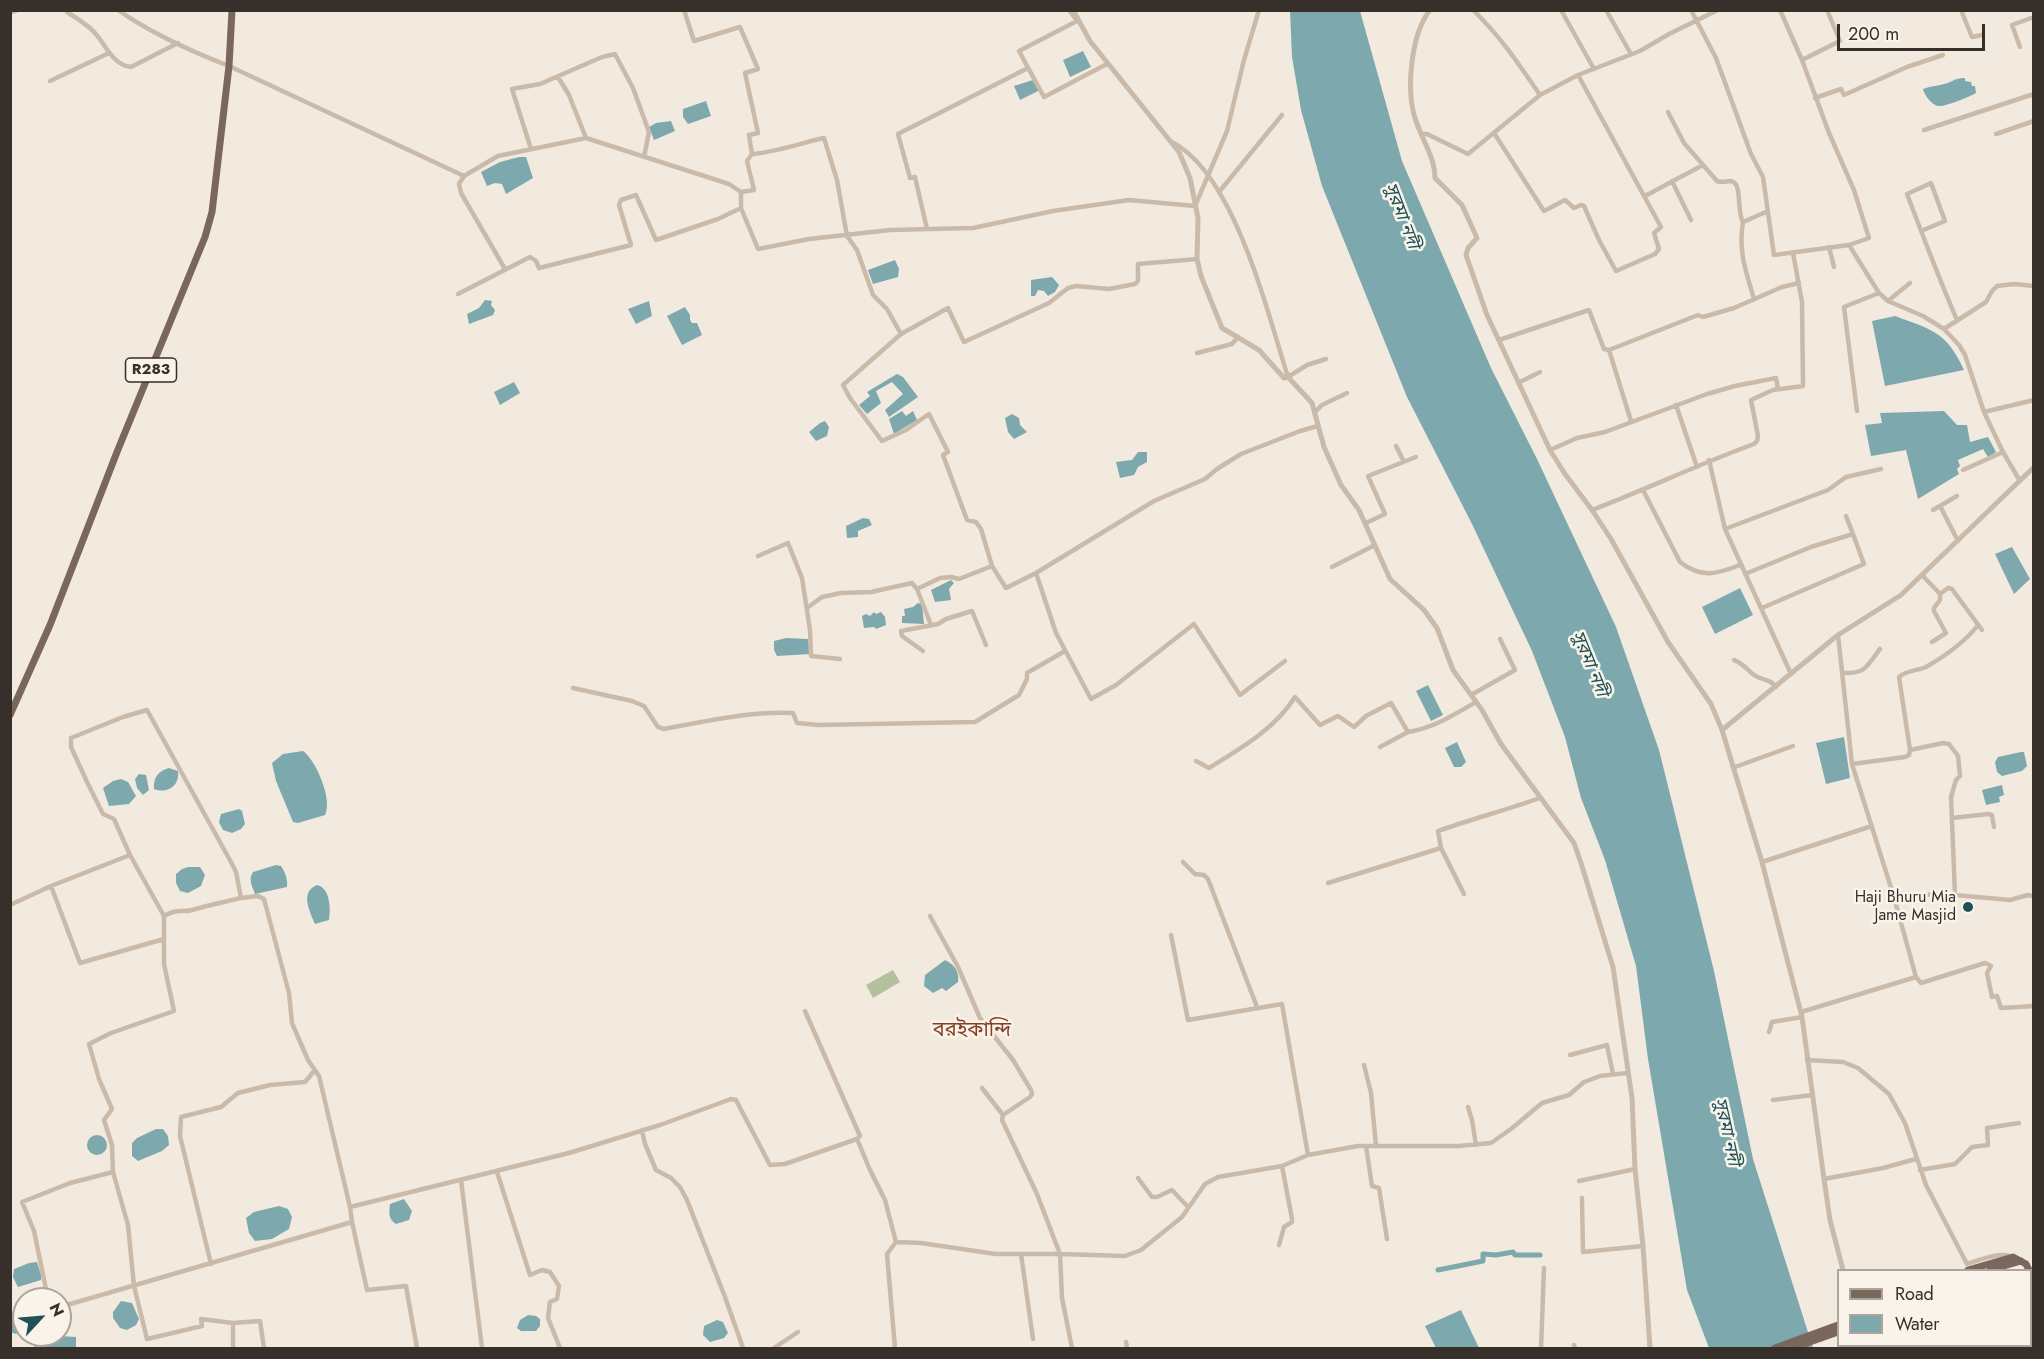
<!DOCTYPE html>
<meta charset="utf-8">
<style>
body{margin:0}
#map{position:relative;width:2044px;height:1359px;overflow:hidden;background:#f2eade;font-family:Jost,sans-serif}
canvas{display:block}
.frame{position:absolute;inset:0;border:12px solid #372f29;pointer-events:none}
.legend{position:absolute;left:1837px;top:1269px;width:195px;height:78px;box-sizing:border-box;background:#f9f3ea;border:2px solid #aba59d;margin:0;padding:8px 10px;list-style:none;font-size:18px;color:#372f29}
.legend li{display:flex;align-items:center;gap:12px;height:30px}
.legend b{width:30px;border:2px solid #aba59d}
.north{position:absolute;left:12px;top:1287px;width:60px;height:60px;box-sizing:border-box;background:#f9f3ea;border:2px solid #aba59d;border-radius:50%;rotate:64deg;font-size:16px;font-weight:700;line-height:24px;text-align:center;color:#372f29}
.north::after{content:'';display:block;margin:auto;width:21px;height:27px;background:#1f5158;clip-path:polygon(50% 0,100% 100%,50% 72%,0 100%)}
.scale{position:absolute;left:1837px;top:24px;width:148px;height:27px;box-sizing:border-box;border:3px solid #372f29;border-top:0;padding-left:8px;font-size:18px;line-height:21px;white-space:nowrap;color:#372f29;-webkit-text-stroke:4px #f9f3ea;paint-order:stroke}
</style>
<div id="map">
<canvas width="2044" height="1359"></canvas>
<div class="frame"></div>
<ul class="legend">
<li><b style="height:8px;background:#79675b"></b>Road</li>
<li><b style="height:16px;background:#7da9ae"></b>Water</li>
</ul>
<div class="north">N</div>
<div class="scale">200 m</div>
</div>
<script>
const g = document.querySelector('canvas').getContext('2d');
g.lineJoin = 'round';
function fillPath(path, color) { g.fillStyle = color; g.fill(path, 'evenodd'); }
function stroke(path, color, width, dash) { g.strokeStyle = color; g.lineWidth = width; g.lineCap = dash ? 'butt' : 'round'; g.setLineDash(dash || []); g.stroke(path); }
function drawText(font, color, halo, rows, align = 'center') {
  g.font = font + ' Jost,"Noto Sans Bengali",sans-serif'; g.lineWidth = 5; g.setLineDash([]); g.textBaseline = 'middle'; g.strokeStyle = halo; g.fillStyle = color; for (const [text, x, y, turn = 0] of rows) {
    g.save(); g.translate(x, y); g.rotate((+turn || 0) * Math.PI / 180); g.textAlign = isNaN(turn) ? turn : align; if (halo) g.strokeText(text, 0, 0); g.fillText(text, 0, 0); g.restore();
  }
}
fillPath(new Path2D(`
 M893,970L900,982L873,998L866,985Z`), '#b3c19e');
fillPath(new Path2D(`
 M1290,11H1360L1402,161L1491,368L1537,459L1616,627L1659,750L1714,971L1753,1159L1813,1348H1709L1687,1290L1648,1059L1636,966L1605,860L1581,798L1565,737L1532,651L1472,524L1407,397L1322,186L1301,110L1292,57Z
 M1083,51L1091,67L1070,77L1063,60Z
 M1965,78V81L1971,82L1972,86H1975L1976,93C1969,97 1945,107 1938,106C1932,105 1924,95 1923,89C1930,86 1937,86 1944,84C1953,82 1954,78 1965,78Z
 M1033,80L1040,90L1020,100L1014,86Z
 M706,101L711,116L688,124L683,117V109Z
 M671,121L675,131L654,140L649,127L656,123Z
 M519,157H526L533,178L506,194L502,184L495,183L487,186L481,172L500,162Z
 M895,260L899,269L898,277L873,284L868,270Z
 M1052,277L1059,285L1055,292L1048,296L1044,291L1038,290L1035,296H1031V280Z
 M485,300L492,301L491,305L495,310L493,315L469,324L467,314L479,308Z
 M649,301L652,316L636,324L628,309Z
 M685,307L690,315V320L692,323H697L702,335L682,345L667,316Z
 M1895,316C1932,330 1946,331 1964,370L1885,386L1872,321Z
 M897,374L903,377L918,397L889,417L885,410L903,394L892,382L876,391L881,403L867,414L859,405L870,396L867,392Z
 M514,382L520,393L500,405L494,392Z
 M902,411L906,416L913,411L917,420L894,434L889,419Z
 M1944,411L1957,425H1967L1970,442L1988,437L1996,452L1988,457L1983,449L1958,460L1960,466L1957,469L1959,474L1918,499L1906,450L1871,456L1865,425L1882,423L1880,413Z
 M1012,414L1019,418L1020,425L1027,432L1014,439L1008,432L1005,418Z
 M825,421L829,427L827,436L816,441L809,432L820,423Z
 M1138,452H1147V462L1138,467L1134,475L1120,478L1116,462L1132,460Z
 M863,518L869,519L872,525L858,531V537L847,538L846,526Z
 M2012,547L2030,579L2014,594L1995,554Z
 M951,580L954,583L949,589L951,600L935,602L931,590Z
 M1740,588L1753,615L1715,634L1702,607Z
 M918,603L922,604L924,624L902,623V616H905L904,609L913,607Z
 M874,612L876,614L881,612L885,617L886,625L876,629L874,627L864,628L862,616L866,614L870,616Z
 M786,638L808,639L810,654L777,656L774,650V641Z
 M1428,685L1443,715L1431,721L1416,691Z
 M1844,737L1850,778L1826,784L1816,743Z
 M1457,742L1466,762L1461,767H1454L1445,748Z
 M303,751C316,760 333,800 325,815L298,823L293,822L276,781L272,763L283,754Z
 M2021,752H2024L2027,766L2022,771L2002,776L1997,772L1995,762L1998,757Z
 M169,768L178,771C180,786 167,794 154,789C153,778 158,771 169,768Z
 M139,774L146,775L149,790L143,795L137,788L135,779Z
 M121,779L128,782L136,796L129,804L109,806L103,788L113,781Z
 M2002,785L2004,795L1999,797L2000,802L1986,805L1982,790Z
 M239,809L242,811L245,824L241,829L232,833L223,830L219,822L221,814Z
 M276,865L281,866C285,872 288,879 287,887L255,894C252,886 248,879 253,872Z
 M188,867H200L205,875L201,886L188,893L180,891L176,883V874L182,869Z
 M317,885C330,888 331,908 329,920L315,924C309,910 300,892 317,885Z
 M945,960C954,964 960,972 958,982L946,991L942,988L933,993L924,986L925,975Z
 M156,1129H163L168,1136L169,1145L162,1151L138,1161L132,1156V1143L137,1138Z
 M87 1145a10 10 0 1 1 20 0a10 10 0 1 1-20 0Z
 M404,1199L412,1211L409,1220L396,1224C388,1219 389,1212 390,1204Z
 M279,1206L288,1209L292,1217L289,1229L272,1239L255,1241L249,1233L246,1218L254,1212Z
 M37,1262L41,1275V1280L18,1287L13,1277L14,1269L29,1263Z
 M121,1301L132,1303L139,1319L136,1325L127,1330L120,1328L113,1318V1312Z
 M1461,1310L1479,1348H1436L1425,1326Z
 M14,1312L24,1315V1331C20,1334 15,1335 11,1332V1313Z
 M528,1315L536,1316L540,1319V1326L536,1331H521L517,1328L520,1320Z
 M717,1320L723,1322L728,1333L724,1338L710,1342L703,1335L704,1326Z
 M58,1336L76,1337V1348H44L43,1342L50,1337Z`), '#7da9ae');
stroke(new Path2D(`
 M1438,1270L1483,1261V1254L1496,1255L1513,1252L1515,1255H1540`), '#7da9ae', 5);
stroke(new Path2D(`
 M118,10C152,34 191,51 229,66L464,176
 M684,10L694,41L740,27L758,69L745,73L758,133L749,135L752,154L747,161L754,190L741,192
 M1069,10L1077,21L1019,51L1044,97L1107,64
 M1473,10C1501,37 1518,63 1540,95
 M1561,10L1594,69
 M1606,10L1631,54
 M1691,10L1716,58L1751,154L1763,177L1774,255L1849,245L1879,293L1888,301L1923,316L1944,329L1959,345L1965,355L1984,412L2003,452L2020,481
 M1780,10L1802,60L1829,133L1854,190L1869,238L1849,245
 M1961,10L1972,37L1982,35
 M67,12C75,17 83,22 91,29C105,41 111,65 131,67L178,43
 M10,13L18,10
 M2020,47L2012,25L2034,17
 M1802,60L1840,41L1827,10
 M558,77L569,95L586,138
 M50,81L109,53
 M1815,98L1841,89L1844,95L1907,67L1943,55
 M1924,130L2034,94
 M1494,133L1544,211L1565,200L1574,208L1581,205L1584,206L1599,240L1616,271L1655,254L1659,249L1654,233L1661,227L1578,75
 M1421,134H1427L1468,154L1540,95L1578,75L1640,51L1669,34L1718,10
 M1996,134L2034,121
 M1170,141C1234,171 1267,312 1288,377L1307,365L1326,359
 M531,149L512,89L540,84L602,57L615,54L633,88L649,132L644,157
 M752,154C776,152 801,143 824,138L837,180L847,236L857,250L873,295L887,309L901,334
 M1703,165L1717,181C1723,183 1726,181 1731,181C1743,183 1736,211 1743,222
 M1672,181L1691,220
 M1219,192L1282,115
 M1645,196L1703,165L1684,143L1668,112
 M927,229L915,177L910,178L898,134L1028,68
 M1921,231L1945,221L1931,183L1907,194C1923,236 1939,279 1957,320
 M1829,247L1834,267
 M1197,259L1138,264V281L1135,284L1109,289L1076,286L1068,288L1049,303L964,342L948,308L901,334L843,385L850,398L882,441L906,430L929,414L948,452L943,455L967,520L976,522L981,529L992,566L1006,588L1036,573L1154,501L1205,479L1217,469L1241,454L1300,431L1318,426
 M505,269L461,193L459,184L464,176L498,156L586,138L729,184L741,192V208L758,249L809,239L890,230L973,228L1053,211L1129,200L1195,206L1227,131L1244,60L1259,10
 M458,294L530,257L536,261L539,268L631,245L619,205L621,200L636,195L656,240L718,219L741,208
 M1754,299C1746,271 1738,252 1743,222L1768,211
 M1888,301L1910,283
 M1944,329L1986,302L1992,291L1997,286L2014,284L2034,286
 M1499,340L1589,310L1604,349L1609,350
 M1197,353L1232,344L1238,337
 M1518,383L1540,372
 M1676,405L1697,467
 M1316,411L1322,405L1347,393
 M1857,411L1844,307L1879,293
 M1984,412L2034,400
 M1631,421L1609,350L1698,315L1703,317L1734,308L1782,287L1799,283
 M1396,446L1404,462
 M1550,450L1577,438L1605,432L1707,394L1735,386L1776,378L1778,389
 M1709,460L1725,529L1791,674
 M1963,470L2003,452
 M1643,490L1680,562C1702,579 1717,574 1740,565
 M1940,506L1958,541
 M1592,510C1647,489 1699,464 1754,444L1757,441L1758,436L1751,400L1773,390L1803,386L1802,302L1793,253
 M1933,510L1957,496
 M1366,523L1385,514L1368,476L1416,457
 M1725,529L1828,490L1846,477L1881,469
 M758,556L788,543L802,578L810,630L811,656L840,659
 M1332,567L1375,545
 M1036,573L1056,633L1091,699L1116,685L1194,624L1240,695L1285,661
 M1745,574L1811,547L1853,534L1846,516
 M1922,575L1940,594V600L1934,608V611L1946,633L1932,642
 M917,589L931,625
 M1940,594L1948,588L1952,589L1982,630
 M807,608L822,597L841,593L871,592L912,583L917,589L940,578L951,577L959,579L992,566
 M1762,608L1864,564L1853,534
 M1838,635L1852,764L1893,894L1916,977L1921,983L1985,963L1991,966L1987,973L1992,997L1997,996L2001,1008L2034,1006
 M923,651L902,636L901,631L938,624L946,619L972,611L986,645
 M1734,660C1743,663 1747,670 1754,675C1762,681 1770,678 1776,687
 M1842,673C1866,674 1866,667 1880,649
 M573,688L632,701L644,706L658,727L664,729C707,721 750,711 793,713L797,723L819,725L975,722L1019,695L1027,679V673L1065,651
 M1471,695L1515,670L1500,639
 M1380,747L1408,732
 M1910,750L1943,743L1949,744L1958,756L1960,776L1956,780L1951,797L1955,895
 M1196,761L1209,768C1240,749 1276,728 1295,697L1320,725L1338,716L1354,727L1366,716L1391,703L1408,732C1433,728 1454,715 1476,702
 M1852,764L1905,757L1909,755L1910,750L1899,677C1906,670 1917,671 1926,667C1945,656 1965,642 1978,625
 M1735,767L1793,746
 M1952,818L1988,814L1992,815L1994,827
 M1183,862L1195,874L1204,875L1208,879L1257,1007
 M1762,862L1872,826
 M1328,883L1441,848
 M51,886L130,855
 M1464,894L1441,848L1438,831C1472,819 1506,810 1540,798
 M1893,894L1955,895L2010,900L2028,895L2034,896
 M10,905L51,886L80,963L164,939
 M164,916C177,908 181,913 192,910C209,905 224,902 241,898
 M1171,935L1188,1020L1282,1004L1308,1155
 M805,1011L860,1136L857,1139L870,1170L885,1200L896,1242
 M1801,1012L1916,977
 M1769,1032L1772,1022L1802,1017
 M1570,1055L1607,1045L1613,1074
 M1807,1060L1843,1062L1858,1068L1889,1094L1905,1123L1926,1185L1967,1264C1981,1260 1999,1251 2013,1257
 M1364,1065L1371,1093L1376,1146
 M982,1088L1003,1115
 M1773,1100L1812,1095
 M1468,1107L1472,1120L1476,1145
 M642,1130L645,1144L656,1170L671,1178L680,1187L687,1200L725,1297L743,1348
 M1366,1146L1372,1186L1379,1188L1387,1239
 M1920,1170L1955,1164L1972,1147L1988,1145L1987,1128L2019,1123
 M497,1172L530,1275L542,1270L550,1272L559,1286L557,1299L550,1302L548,1318L560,1348
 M1138,1178L1152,1197H1157L1172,1190L1188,1207
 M1824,1179L1883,1168L1916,1159
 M461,1180L482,1348
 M1579,1181L1635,1169
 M1582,1198L1583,1252L1643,1246
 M352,1222L367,1290L406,1286L417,1348
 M896,1242L921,1243L996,1254H1060L1037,1194L1002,1120L1003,1115L1030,1097L1032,1094L1031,1090L1013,1060L980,1018L958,967L930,916
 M1279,1245L1284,1227L1292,1222V1219L1282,1166
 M1021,1254L1033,1339
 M211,1264L180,1136L181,1117L221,1107L238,1093L270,1085L305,1082L315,1070
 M48,1299L34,1231L22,1202L70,1183L113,1172
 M60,1307L352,1222L350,1207L569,1153L660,1125L731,1099L736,1100L770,1165L785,1164L857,1139
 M233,1323V1348
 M36,1335V1348
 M1126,1342L1127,1348
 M1574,1345L1575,1348
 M264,1348L260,1321L233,1323L201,1319L202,1326L147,1339L134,1286L128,1225L113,1172L112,1145L104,1120L112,1109L99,1079L89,1044L111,1033L174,1011L164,964V916L130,855L114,819L103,814L87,782L71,747V738L123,717L147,710L231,862L236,872L241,898L258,896L264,899L289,993L292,1023L308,1060L319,1076L350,1207
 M774,1348L798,1332
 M895,1348L887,1254L896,1242
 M1072,1348L1062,1298L1060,1254L1125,1256L1141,1250L1182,1217L1205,1184L1218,1177L1282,1166L1308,1155L1358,1146H1459L1491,1143L1511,1129L1542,1103L1569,1095L1584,1082L1600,1076L1627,1073
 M1541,1348L1544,1268`), '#cabaaa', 4.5);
stroke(new Path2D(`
 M1073,10L1090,41L1179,152L1190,178L1198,218L1197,259L1201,276L1222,328L1259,350L1284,378L1288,377L1312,403L1324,447L1341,485L1359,510L1390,579L1424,610L1437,628L1453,670L1482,710L1501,744L1574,843L1581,863L1613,967L1632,1098L1635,1169L1643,1246L1650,1348
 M1430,10C1411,34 1406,89 1415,118C1421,138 1435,157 1435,178L1462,205L1477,238L1468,248L1466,255L1487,315L1550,450L1565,474L1592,510L1611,539L1668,642L1711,704L1722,730
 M1843,1270L1830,1220L1824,1179L1802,1017L1762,862L1722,730L1838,635L1901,595L2034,467
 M1899,1346L1900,1348`), '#cabaaa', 5);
stroke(new Path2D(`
 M10,715L50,625L117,452L205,237L212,212L229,66L232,10
 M1968,1270L2013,1257L2026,1264L2029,1270
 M1990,1270L2021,1261
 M2030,1274L2034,1284
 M1775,1348L1838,1325
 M1793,1348L1838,1332`), '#79675b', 7);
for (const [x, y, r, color] of [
 [1968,907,6,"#1f5158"]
]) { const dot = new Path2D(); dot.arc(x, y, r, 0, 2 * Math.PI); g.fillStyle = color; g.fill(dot); stroke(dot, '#f9f3ea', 2); }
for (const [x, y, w] of [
 [151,370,51]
]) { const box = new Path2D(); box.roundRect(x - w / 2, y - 12, w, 24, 4.5); g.fillStyle = '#f9f3ea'; g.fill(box); stroke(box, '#372f29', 1.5); }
drawText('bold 15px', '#372f29', null, [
 ["R283",151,370]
]);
drawText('16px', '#372f29', '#f9f3ea', [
 ["Haji Bhuru Mia",1956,898],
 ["Jame Masjid",1956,916]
], 'right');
drawText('italic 18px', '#1f5158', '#f9f3ea', [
 ["সুরমা নদী",1401,216,69],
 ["সুরমা নদী",1589,664,68],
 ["সুরমা নদী",1726,1132,78]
]);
drawText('20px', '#854124', '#f9f3ea', [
 ["বরইকান্দি",972,1031]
]);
</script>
